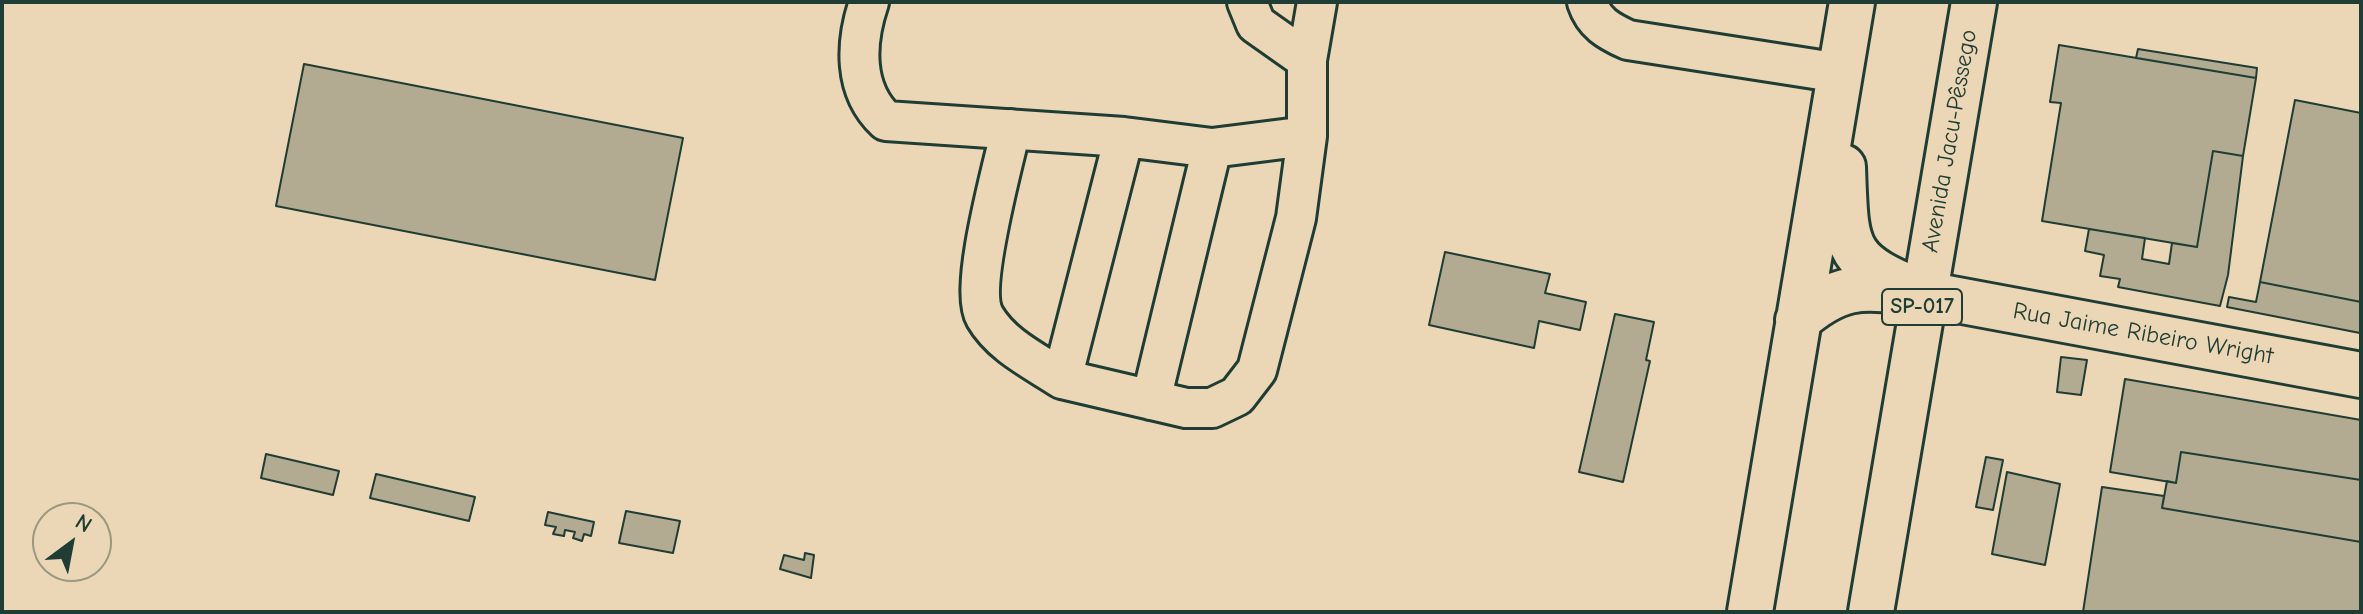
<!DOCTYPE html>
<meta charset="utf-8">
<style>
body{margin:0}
#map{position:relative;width:2363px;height:614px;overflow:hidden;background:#ebd6b5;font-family:"Comic Neue",sans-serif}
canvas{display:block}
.frame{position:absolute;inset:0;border:4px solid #1f3d34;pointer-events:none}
.north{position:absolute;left:32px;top:502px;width:80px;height:80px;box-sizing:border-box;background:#ebd6b5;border:2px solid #999981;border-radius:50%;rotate:32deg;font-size:22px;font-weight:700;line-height:32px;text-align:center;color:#1f3d34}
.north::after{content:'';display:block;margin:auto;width:28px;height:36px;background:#1f3d34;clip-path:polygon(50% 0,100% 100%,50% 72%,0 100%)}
</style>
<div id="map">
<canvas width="2363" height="614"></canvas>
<div class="frame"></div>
<div class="north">N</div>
</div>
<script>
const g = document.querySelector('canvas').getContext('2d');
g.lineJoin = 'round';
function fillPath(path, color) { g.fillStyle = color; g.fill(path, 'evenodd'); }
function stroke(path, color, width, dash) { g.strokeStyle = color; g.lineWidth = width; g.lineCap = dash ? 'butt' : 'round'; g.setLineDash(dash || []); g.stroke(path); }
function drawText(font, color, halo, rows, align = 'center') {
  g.font = font + ' "Comic Neue",sans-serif'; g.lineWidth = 6; g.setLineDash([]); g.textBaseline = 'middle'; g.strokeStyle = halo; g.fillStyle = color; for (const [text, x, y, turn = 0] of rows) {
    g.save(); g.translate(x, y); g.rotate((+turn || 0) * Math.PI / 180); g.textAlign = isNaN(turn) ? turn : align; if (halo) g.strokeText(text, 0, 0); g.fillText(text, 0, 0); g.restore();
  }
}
const building = new Path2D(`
 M2059,45L2256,78L2243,156L2213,151L2197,247L2042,221L2061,103L2050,102Z
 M2138,49L2257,68L2256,78L2136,58Z
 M304,64L683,138L655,280L276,206Z
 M2295,100L2361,113V302L2260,282Z
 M2213,151L2243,156L2228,275L2220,306L2118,287L2120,279L2100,276L2104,255L2085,251L2089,229L2145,238L2142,259L2169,264L2172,243L2197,247Z
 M1445,252L1550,274L1545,293L1586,302L1580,330L1539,321L1534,348L1429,325Z
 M2260,282L2361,302L2360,333L2227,307L2229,297L2256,302Z
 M1615,314L1654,322L1646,360L1650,361L1623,482L1579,472Z
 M2061,357L2087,360L2081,395L2057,392Z
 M2125,379L2361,420V480L2181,452L2176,483L2110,472Z
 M2181,452L2361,480V542L2162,508L2167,481L2176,483Z
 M266,454L339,471L333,495L261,478Z
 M1986,457L2003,460L1993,510L1976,507Z
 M2007,472L2060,484L2045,565L1992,554Z
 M376,474L475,497L469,521L370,498Z
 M2102,487L2164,496L2162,508L2361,542V612H2083Z
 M626,511L680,521L673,553L619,543Z
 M548,512L594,522L591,536L584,534L582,541L573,538L575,532L565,530L564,536L553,534L556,527L545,525Z
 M805,553L814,555L811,578L780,569L784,555L804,560Z`);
fillPath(building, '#b2ab91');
stroke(building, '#1f3d34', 2);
const minor = new Path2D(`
 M869,2C855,43 853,90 886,121L1124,137L1212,148L1307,136V60L1317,2
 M1247,2L1256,24L1307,60
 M1587,2C1594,23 1608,31 1628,40L1840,73
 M1011,129C1003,166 968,288 985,317C1002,346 1035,361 1062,379
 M1124,137L1062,379L1186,408H1212L1237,396L1257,370L1296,218L1307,136
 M1151,400L1212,148`);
const major = new Path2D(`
 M1925,294L2361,375`);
const highway = new Path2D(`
 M1843,167C1846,250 1843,262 1925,294
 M1798,320C1839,285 1859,286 1910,292
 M1750,612L1852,2
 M1871,612L1974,2`);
stroke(minor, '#1f3d34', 44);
stroke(major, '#1f3d34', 50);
stroke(highway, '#1f3d34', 50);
stroke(minor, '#ebd6b5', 38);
stroke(major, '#ebd6b5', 44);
stroke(highway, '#ebd6b5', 44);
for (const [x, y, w] of [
 [1922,307,80]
]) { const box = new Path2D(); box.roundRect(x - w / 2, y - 18, w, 36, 6); g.fillStyle = '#ebd6b5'; g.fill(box); stroke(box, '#1f3d34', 2); }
drawText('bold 22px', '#1f3d34', null, [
 ["SP-017",1922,307]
]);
drawText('24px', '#1f3d34', '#ebd6b5', [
 ["Avenida Jacu-Pêssego",1950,141,-80],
 ["Rua Jaime Ribeiro Wright",2143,334,10]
]);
</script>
